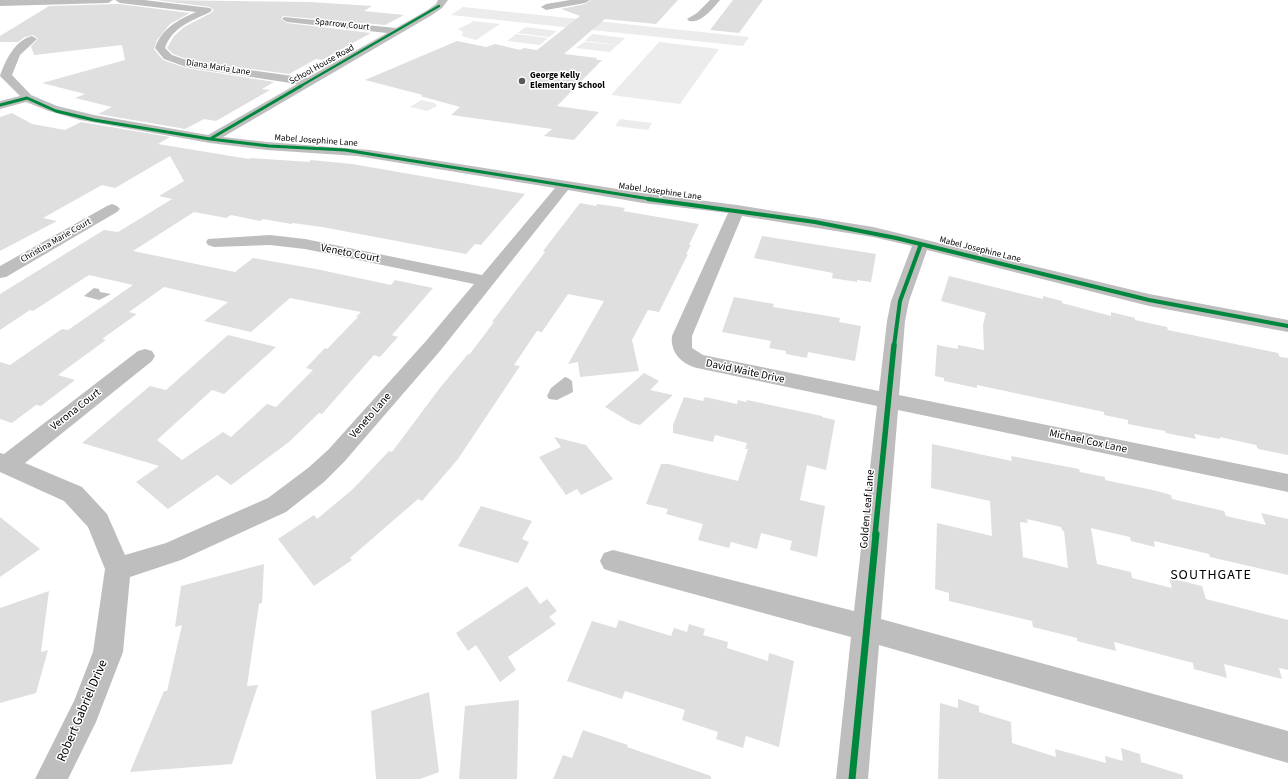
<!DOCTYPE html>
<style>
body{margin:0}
canvas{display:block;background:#fff}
</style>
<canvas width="1288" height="779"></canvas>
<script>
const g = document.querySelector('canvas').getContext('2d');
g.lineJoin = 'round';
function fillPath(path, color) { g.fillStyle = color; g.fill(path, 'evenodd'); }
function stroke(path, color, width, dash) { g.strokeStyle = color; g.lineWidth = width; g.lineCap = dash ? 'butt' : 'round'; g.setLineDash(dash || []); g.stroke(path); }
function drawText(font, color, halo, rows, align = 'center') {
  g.font = font + ' "Source Sans 3",sans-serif'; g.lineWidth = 3; g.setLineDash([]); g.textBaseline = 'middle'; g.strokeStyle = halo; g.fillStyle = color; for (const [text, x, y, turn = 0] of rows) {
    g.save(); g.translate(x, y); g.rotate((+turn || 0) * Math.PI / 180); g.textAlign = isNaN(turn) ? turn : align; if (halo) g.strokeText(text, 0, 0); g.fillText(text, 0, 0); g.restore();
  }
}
fillPath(new Path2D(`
 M463,7L749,37L743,46L451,15Z
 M473,21L500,24L476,40L462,36L463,32L458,29L471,23Z
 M526,27L557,31L549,37L517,33Z
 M516,34L548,38L540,45L507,41Z
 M592,34L625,38L618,45L585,41Z
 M584,42L617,45L610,52L576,48Z
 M659,42L719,49L680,104L611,95Z
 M421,100L435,103L437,106L427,111L410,107Z
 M620,119L652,123L648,130L615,126Z`), '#ececec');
fillPath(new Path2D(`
 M94,288L99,289L100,292L111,294L99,300L84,296Z
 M565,377L568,378L572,381L573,392L557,400L549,399L547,396L551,388Z`), '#bfbfbf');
fillPath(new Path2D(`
 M156,0L310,2L372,6L364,11L404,15L385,25L283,16L281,19L287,23L371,33L322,60L316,59L289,74L192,61L173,54L167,48L174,36L184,27L211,13L214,10L210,7Z
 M591,0H678L656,24L605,19L564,54L597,58L596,60H602L557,106L599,112L574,140L544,136L552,129L451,115L460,107L420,96L423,95L365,80L457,41L486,47L495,44L520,50L524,48L537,50L580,16L561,9L585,4Z
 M733,0H763L739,33L710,30Z
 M119,4L190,13L170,24L157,40L154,49L163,60L186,68L274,82L262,89L270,90L216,121L204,119L185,129L98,114L112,107L75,98L85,94L42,83L125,60L122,45L34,55L31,46L38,39L33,35L25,37L18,42H0V36L49,6Z
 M12,113L32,124L65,130L81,122L170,137L158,144L249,159L251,158L309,162L311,160L352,164L525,194L481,245L475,244L466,254L322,227L293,223L291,224L263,219L260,221L231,215L226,218L194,212L133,251L235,272L253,258L316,269L391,285L395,280L433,288L392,335L398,337L380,357L374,355L322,414L319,413L289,442L231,485L217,475L168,509L136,482L159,466L82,443L150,386L166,390L228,335L276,347L224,394L212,390L157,440L182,460L223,432L231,437L267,404L276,407L313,370L306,368L325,348L327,349L358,317H356L361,312L290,298L251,332L204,321L228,302L164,287L129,312L137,314L102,339L106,340L58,375L75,380L41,406L36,405L12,423L0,419V362L10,365L62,329L68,330L133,285L89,275L33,311L30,310L0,330V294L104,230L118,232L172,199L159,196L184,181L170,156L115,188L102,185L43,218L57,221L0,251V117Z
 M580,203L596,206L597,204L625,208L623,211L699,224L689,245H691L686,254H688L659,312L648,310L632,340L639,371L580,377L578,362L568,364L604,301L568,294L542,332L537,331L514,365L520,366L458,459L422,501L418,499L350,558L352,560L314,586L278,539L314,515L317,519L353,489L389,451L392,452L439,389L468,354L469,355L494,322H492L545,252L543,251Z
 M762,236L876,254L871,282L857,280V282L832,278L833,273L754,258Z
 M949,276L1043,299V296L1062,301V303L1111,316V312L1135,318V320L1167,327L1168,330L1278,353L1280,357L1288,358V455L1258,449L1256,445L1220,437V439L1194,434L1196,439L1166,433L1165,431L1128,424V420L1104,415V412L977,385V388L944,381V378L935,376L937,345L958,349V345L984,350L983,325L986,313L941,301Z
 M734,297L774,304L773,307L840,318L839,322L861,326L855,361L808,352L807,358L786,354V351L769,348L771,341L722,332Z
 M644,373L659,381L650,390L673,395L640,425L632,423L605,407Z
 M684,397L703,401L705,397L737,404L738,400L746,402L747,400L822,416V417L835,420L826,470L807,465L800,500L825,506L817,557L790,550L792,541L761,533L757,549L731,542L729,548L698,540L703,524L666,514L668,509L646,504L661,464H668L738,481L748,449H745L747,443L715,435L713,442L673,433V425Z
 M554,437L586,445L613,479L581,495L577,489L566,495L539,457L561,447Z
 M932,444L1012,461L1011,456L1079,469L1080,472L1105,477V480L1157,491L1171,495L1172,499L1224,511L1226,516L1266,525L1261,513L1288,519V575L1210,557L1209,554L1154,541L1155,547L1131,541L1130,537L1091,528L1097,564L1131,572L1132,578L1172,588L1169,578L1202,586L1206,599L1288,620V670L1279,668L1282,679L1224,664L1227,678L1194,669L1193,663L1114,642L1116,651L1077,641V638L1033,627L1032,621L949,601V593L935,589L937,523L992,536L990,501L931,488ZM1027,519L1061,527L1062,530L1064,531L1068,568L1023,557L1020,522L1028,523Z
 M481,506L532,521L522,539L529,542L518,563L458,546Z
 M0,517L40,549L0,577Z
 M264,564L262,603L259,604L247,686L258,685L232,764L130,772L164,691H167L182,625L175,627L181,586Z
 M527,586L540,604L547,599L557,611L549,617L556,624L508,657L516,670L500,682L476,645L468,651L456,633Z
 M49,591L41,652L48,650L36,693L0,703V608Z
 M619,620L671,636L674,628L687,632L689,624L705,629L703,635L728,642L727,648L768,661L769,653L794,661L779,747L746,736L743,748L716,739L718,732L682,720L685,710L625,691L622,699L567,681L592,621L616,628Z
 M429,692L439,772L420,779H376L371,711Z
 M958,699L979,706V712L1011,722L1012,743L1056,757L1055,749L1106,763L1105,756L1123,761L1121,748L1140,754L1141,762L1183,775V779H938L940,703L958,708Z
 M519,700L517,779H459L465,706Z
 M583,730L628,745L627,747L711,776V779H553L563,755L572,758Z`), '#dfdfdf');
fillPath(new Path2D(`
 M0,0H113L108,3L0,6Z
 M115,0H144L210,8L212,10L210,12C192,21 172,27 165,48L172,55L192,62L307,78L387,33L287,22L282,19L284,17L396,28L426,11L436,4L438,0H448L442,8L432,15L223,137L267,142L370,150L643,193L737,205L873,227L1149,294L1288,320V332L1149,306L927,250L909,301L905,321L899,395L1288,474V492L898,410L881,619L1288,731V763L879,645L868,779H836L851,637L613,572L604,569L600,561L604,553L613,550L854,611L877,406L697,368C682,364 670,353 672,336L728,213L643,203L568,190L440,351L344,462L324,482L286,512L181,560L130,577L123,652L96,722L68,779H35L74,701L93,652L105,569L88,527L64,501L0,472V453L4,454L138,351L145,349L152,351L155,356L152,361L25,463L82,487L107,514L125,555L166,543L268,498L308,468L328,450L426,341L474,284L305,249L270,245L214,247L208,245L206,242L208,239L270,235L305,239L482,275L555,188L357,156L267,150L210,143L80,120L49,111L26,102L0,109V101L20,96L0,76C5,61 15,40 32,36L37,39L20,55L12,75L31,95L57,106L94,115L208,135L297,84L186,67L164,59L155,48C162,28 178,20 196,12L120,3ZM742,216L873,237L912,246L891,301L887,321L879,391L703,355L692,348V336Z
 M570,0H590L585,3L546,10L541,7L546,4Z
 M710,0H720C713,8 701,24 689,21L687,19L697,13Z
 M112,204L117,206L120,209L117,212L6,277L0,278V266L107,206Z`), '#bebebe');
stroke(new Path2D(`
 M299,87L439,6`), '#00873e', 2.5);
stroke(new Path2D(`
 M0,105L27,98L56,111L94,120L210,139L269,146L345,150L656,200
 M210,139L301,86`), '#00873e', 3);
stroke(new Path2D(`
 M648,199L815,222L896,238L1149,300L1288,326
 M894,346L900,301L921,244`), '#00873e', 4);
stroke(new Path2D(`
 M875,535L894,345`), '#00873e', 5.5);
stroke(new Path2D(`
 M852,779L876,534`), '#00873e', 7);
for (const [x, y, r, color] of [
 [522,81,4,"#595959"]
]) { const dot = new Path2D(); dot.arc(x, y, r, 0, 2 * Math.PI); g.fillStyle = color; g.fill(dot); stroke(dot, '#fff', 1.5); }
drawText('9px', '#000', '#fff', [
 ["Sparrow Court",342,25,6],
 ["School House Road",322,65,-29],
 ["Diana Maria Lane",218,68,9],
 ["Mabel Josephine Lane",316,141,4],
 ["Mabel Josephine Lane",660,192,8],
 ["Christina Marie Court",56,241,-30],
 ["Mabel Josephine Lane",980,250,14]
]);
drawText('bold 9px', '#000', '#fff', [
 ["George Kelly",530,76],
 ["Elementary School",530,86]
], 'left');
drawText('11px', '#000', '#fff', [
 ["Veneto Court",350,254,11],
 ["David Waite Drive",745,372,12],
 ["Verona Court",76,410,-38],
 ["Veneto Lane",371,416,-49],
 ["Michael Cox Lane",1088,442,12],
 ["Golden Leaf Lane",868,509,-85]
]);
drawText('13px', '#000', '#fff', [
 ["Robert Gabriel Drive",83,711,-67]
]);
g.letterSpacing = '1px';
drawText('14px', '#000', '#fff', [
 ["SOUTHGATE",1211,576]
]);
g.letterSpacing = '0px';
</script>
